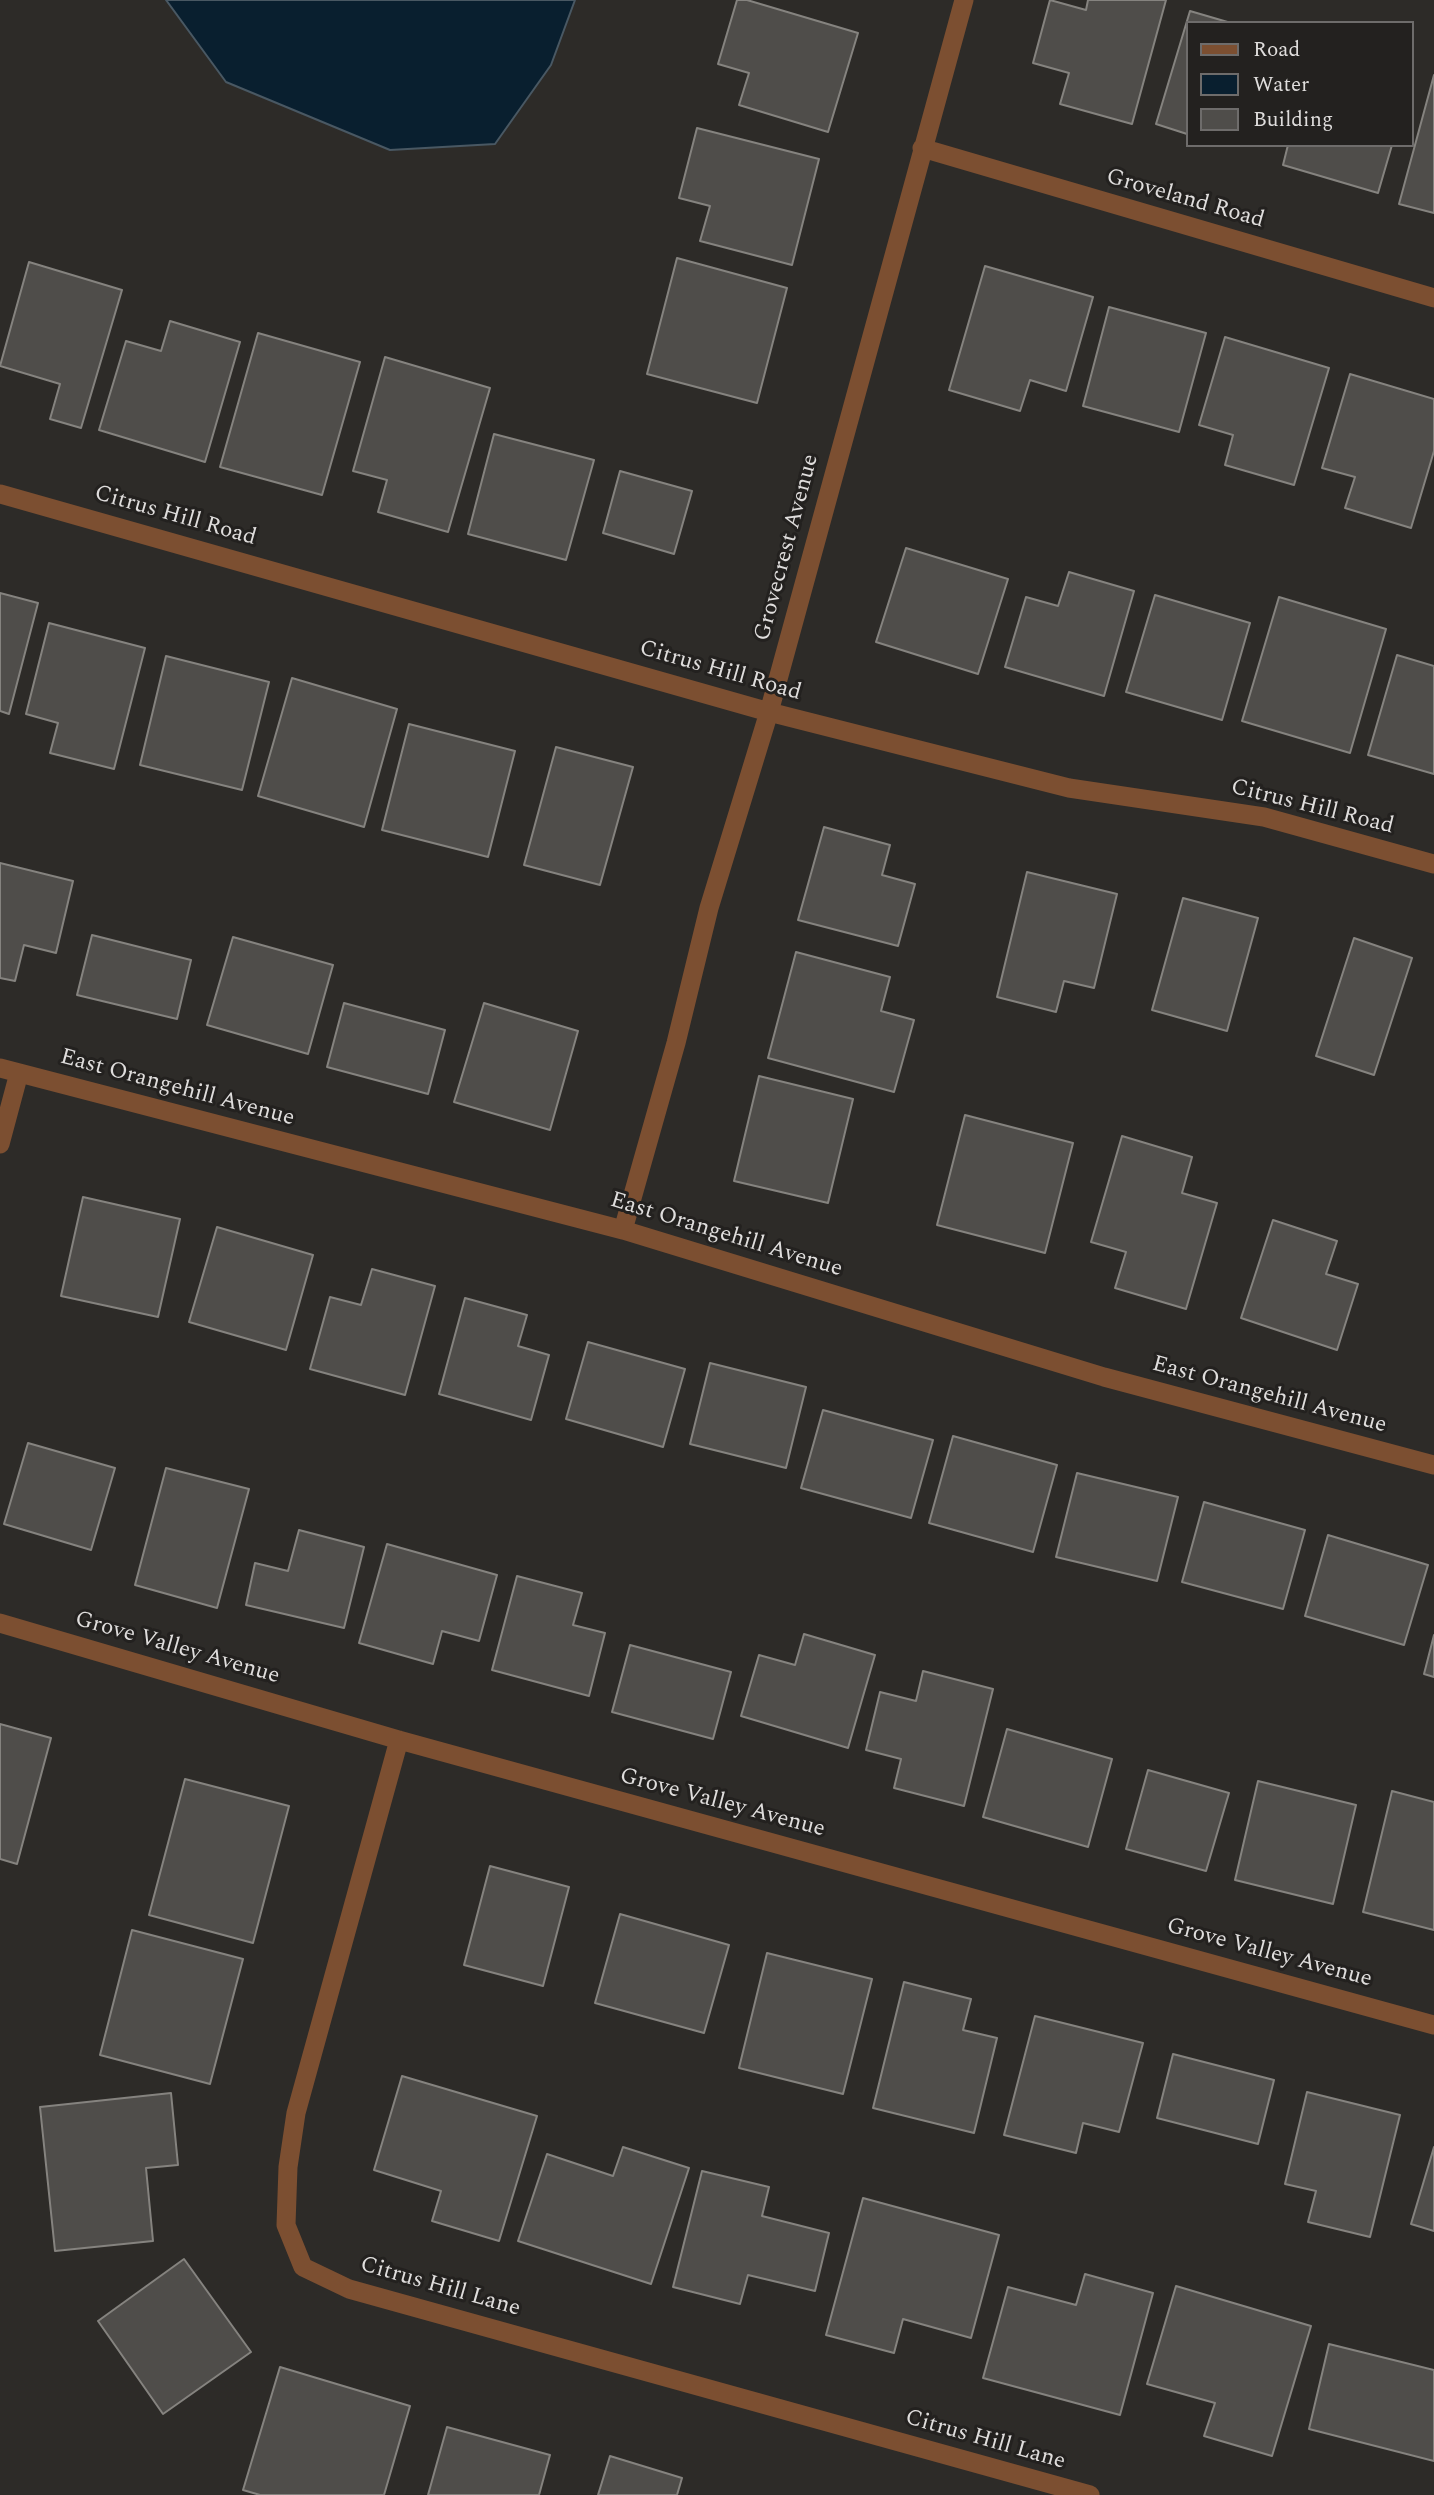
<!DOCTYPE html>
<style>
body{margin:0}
#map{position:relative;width:1434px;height:2495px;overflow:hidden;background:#2d2b28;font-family:Spectral,serif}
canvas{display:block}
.legend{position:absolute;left:1186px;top:21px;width:228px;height:126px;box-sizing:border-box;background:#23211f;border:2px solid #6e6c6b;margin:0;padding:9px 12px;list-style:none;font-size:21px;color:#dfdddc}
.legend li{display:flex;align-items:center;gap:14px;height:35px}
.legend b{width:35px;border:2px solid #6e6c6b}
</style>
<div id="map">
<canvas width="1434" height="2495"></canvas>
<ul class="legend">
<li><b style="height:9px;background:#7c4f31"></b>Road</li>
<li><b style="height:19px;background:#091f2f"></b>Water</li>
<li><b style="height:19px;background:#4f4d4a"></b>Building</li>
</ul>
</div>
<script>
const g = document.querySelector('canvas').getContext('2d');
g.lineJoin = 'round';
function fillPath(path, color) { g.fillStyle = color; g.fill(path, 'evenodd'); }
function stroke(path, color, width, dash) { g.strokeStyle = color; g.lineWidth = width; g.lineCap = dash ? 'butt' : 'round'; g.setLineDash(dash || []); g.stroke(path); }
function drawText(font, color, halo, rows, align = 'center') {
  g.font = font + ' Spectral,serif'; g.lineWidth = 6; g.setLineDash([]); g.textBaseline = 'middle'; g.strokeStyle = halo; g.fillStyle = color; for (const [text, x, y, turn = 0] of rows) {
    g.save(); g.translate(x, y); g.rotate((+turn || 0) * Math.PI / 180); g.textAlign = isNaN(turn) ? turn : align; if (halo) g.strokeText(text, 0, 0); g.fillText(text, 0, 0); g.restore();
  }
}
const water = new Path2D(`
 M166,0H575L551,65L495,144L390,150L226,82Z`);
fillPath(water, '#091f2f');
stroke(water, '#495863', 2);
const building = new Path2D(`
 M737,0H747L858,33L828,132L739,105L749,73L718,64Z
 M1050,0L1086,10L1088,0H1166L1132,124L1060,104L1069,73L1033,63Z
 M1190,11L1231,23H1187V134L1156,124Z
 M1434,75V213L1399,204Z
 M697,128L819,159L792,265L700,241L710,206L679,198Z
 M1288,145H1392L1378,193L1283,165Z
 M677,258L787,288L757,403L647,374Z
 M29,262L122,290L81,428L50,419L60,384L0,366Z
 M985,266L1093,297L1066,391L1030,380L1020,411L949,390Z
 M1109,307L1206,333L1179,432L1083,406Z
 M170,321L240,342L205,462L99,430L126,341L161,351Z
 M258,333L360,362L322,495L220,467Z
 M1225,337L1329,368L1294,485L1225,465L1233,435L1199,425Z
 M385,357L490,388L448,532L378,512L387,480L353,471Z
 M1350,374L1434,399V451L1411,528L1345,508L1355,477L1322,468Z
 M494,434L594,460L566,560L468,534Z
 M620,471L692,491L674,554L603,533Z
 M906,548L1008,579L978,674L876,642Z
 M1069,572L1134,591L1104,696L1005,667L1026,597L1058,606Z
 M0,593L38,603L9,714L0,711Z
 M1155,595L1250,623L1222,720L1126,692Z
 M1279,597L1386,629L1350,753L1242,721Z
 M49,623L145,648L114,769L50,753L58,723L26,714Z
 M1397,655L1434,666V774L1368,755Z
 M166,656L269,682L242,790L140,765Z
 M292,678L397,709L364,827L258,796Z
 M409,724L515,751L488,857L382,830Z
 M556,747L633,767L600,885L524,865Z
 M824,827L890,845L882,875L915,884L898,946L798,920Z
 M0,863L73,881L56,953L24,945L15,981L0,978Z
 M1027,872L1117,894L1094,988L1064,981L1056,1012L997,997Z
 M1183,898L1258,918L1227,1031L1152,1010Z
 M92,935L191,960L177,1019L77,995Z
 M233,937L333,965L308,1054L207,1025Z
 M1354,938L1412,958L1374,1075L1316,1056Z
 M796,952L890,977L881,1011L914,1020L894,1092L768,1058Z
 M344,1003L445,1030L428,1094L327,1067Z
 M484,1003L578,1031L550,1130L454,1102Z
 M759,1076L853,1099L828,1203L734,1181Z
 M965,1115L1073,1143L1045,1253L937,1225Z
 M1122,1136L1192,1157L1182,1193L1217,1203L1186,1309L1115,1288L1126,1252L1091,1242Z
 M83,1197L180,1219L158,1317L61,1296Z
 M1273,1220L1337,1241L1326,1274L1358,1284L1337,1350L1241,1318Z
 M217,1227L313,1255L286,1350L189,1322Z
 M372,1269L435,1286L405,1395L310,1369L330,1297L361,1305Z
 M465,1298L527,1315L518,1346L549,1355L531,1420L439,1394Z
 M588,1342L685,1369L663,1447L566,1419Z
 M710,1363L806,1387L786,1468L690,1444Z
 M823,1410L933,1440L911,1518L801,1488Z
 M953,1436L1057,1465L1033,1552L929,1523Z
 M28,1443L115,1468L91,1550L4,1524Z
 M166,1468L249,1489L217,1608L135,1585Z
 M1077,1473L1178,1497L1157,1581L1056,1557Z
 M1204,1502L1305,1530L1283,1609L1182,1582Z
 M299,1530L364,1547L344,1628L246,1605L255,1563L288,1571Z
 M1328,1535L1428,1565L1404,1645L1305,1616Z
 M387,1544L497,1575L479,1641L442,1631L433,1664L359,1643Z
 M517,1576L582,1593L573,1625L605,1633L589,1696L492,1670Z
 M804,1634L875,1655L848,1748L741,1716L759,1655L795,1665Z
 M1434,1635V1677L1424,1674Z
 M630,1645L731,1672L713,1739L612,1712Z
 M923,1671L993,1689L964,1806L894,1788L901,1759L866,1750L880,1692L916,1701Z
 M0,1724L51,1738L17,1864L0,1859Z
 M1007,1729L1112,1759L1088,1847L983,1817Z
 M1148,1770L1229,1793L1206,1871L1126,1849Z
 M185,1779L289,1806L253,1943L149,1915Z
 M1258,1781L1356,1805L1333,1904L1235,1880Z
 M1392,1791L1434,1802V1930L1363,1912Z
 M490,1866L569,1887L543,1986L464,1965Z
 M620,1914L729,1945L704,2033L595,2003Z
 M132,1930L243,1959L210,2084L100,2055Z
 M767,1953L872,1979L843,2094L739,2068Z
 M904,1982L971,1999L963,2030L997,2038L974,2133L873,2108Z
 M1035,2016L1143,2043L1119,2132L1083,2123L1076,2153L1004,2135Z
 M1173,2054L1274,2080L1258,2144L1157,2118Z
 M402,2076L537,2116L499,2241L432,2221L441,2191L374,2170Z
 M1307,2092L1400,2115L1370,2237L1308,2222L1316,2191L1285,2184Z
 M171,2093L178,2165L146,2168L153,2241L55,2251L40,2107Z
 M623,2147L689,2168L651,2284L518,2241L547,2154L613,2176Z
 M1434,2147V2231L1411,2224Z
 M702,2171L769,2187L762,2216L829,2233L815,2291L748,2275L740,2304L673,2287Z
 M863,2198L999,2235L971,2338L903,2319L894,2353L826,2335Z
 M184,2259L251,2352L163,2414L98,2321Z
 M1085,2274L1153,2293L1120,2415L983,2378L1008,2287L1076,2305Z
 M1176,2286L1311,2326L1272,2456L1204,2436L1215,2403L1147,2384Z
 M1329,2344L1434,2370V2461L1309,2429Z
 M280,2367L410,2406L384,2495H260L243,2490Z
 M447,2427L550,2455L539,2495H428Z
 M610,2456L682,2478L677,2495H598Z`);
fillPath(building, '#4f4d4a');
stroke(building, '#85837f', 2);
stroke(new Path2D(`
 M922,148L1434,298
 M0,494L769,712L1069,788L1264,817L1434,864
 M0,1068L623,1230L1104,1377L1434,1465
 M0,1144L19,1073
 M623,1230L676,1043L709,908L769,712L964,0
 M0,1623L399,1740L1434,2025
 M399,1740L296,2113L288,2167L286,2225L303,2267L349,2289L1090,2495`), '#7c4f31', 19);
drawText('23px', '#dfdddc', '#23211f', [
 ["Groveland Road",1185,200,16],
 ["Citrus Hill Road",175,517,16],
 ["Grovecrest Avenue",788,548,-75],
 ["Citrus Hill Road",720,672,16],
 ["Citrus Hill Road",1312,808,14],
 ["East Orangehill Avenue",177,1089,15],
 ["East Orangehill Avenue",726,1236,17],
 ["East Orangehill Avenue",1269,1396,15],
 ["Grove Valley Avenue",177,1649,16],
 ["Grove Valley Avenue",722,1804,15],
 ["Grove Valley Avenue",1269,1954,15],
 ["Citrus Hill Lane",440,2288,16],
 ["Citrus Hill Lane",985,2441,16]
]);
</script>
